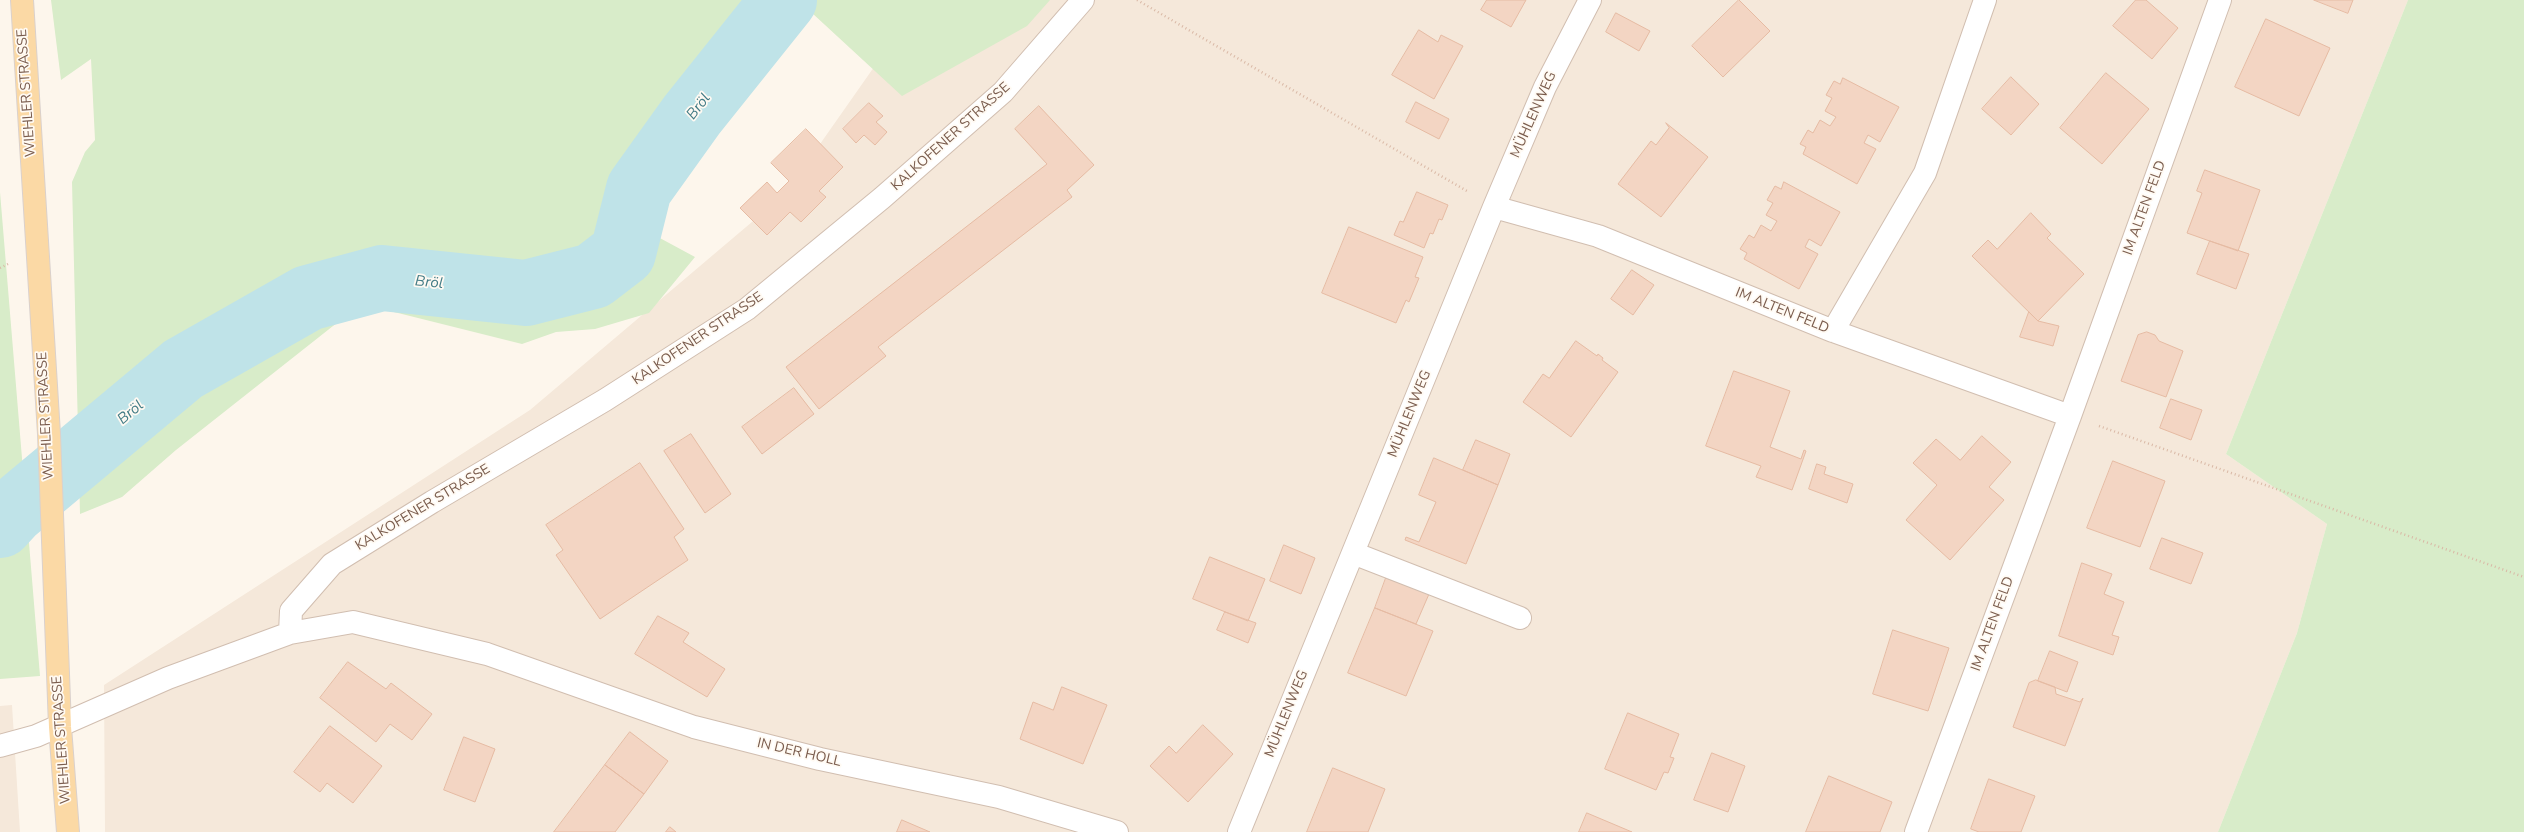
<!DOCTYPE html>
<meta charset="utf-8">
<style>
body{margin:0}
canvas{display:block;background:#fdf6ec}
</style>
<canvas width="2524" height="832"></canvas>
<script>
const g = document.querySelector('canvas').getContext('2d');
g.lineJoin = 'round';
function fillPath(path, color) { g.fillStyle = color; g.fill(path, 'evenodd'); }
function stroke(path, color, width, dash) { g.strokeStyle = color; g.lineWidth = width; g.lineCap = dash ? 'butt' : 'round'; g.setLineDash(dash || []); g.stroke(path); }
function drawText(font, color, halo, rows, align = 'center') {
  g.font = font + ' "Nunito Sans",sans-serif'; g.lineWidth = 3.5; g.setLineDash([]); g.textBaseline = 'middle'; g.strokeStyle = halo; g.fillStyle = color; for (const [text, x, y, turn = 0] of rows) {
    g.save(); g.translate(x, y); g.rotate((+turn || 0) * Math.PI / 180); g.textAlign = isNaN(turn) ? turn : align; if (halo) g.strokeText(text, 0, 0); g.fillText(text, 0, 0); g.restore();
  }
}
fillPath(new Path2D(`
 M921,0H2408L2226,454L2327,524L2297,633L2218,832H105L104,685L530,410L785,194Z
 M12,705L20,832H0V706Z`), '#f5e8da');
fillPath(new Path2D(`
 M51,0H1050L1027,26L902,96L812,13L725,96L673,179L645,230L695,257L649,313L595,329L556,332L522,344L370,306L352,311L176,450L122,497L80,514L72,182L85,152L95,140L91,59L61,80Z
 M2408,0H2524V832H2218L2297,633L2327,524L2226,454Z
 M0,192L40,676L0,679Z`), '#d8ecc9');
stroke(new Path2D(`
 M0,525L12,512L183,369L308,298L382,278L526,293L593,276L623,253L639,189L692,115L784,0`), '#bfe3e8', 66);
const building = new Path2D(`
 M1487,0H1526L1511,27L1481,10Z
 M1739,0L1770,31L1723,77L1692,46Z
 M2136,0H2146L2178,28L2152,59L2113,26Z
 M2314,0H2353L2348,13Z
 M1616,13L1650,31L1639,51L1606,32Z
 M2266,19L2330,48L2299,116L2235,87Z
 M1419,30L1438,42L1441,35L1463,46L1434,99L1392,75Z
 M2106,73L2149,109L2102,164L2060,128Z
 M2011,77L2039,104L2011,135L1982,109Z
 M1843,78L1899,107L1880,142L1868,135L1864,143L1876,149L1857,184L1803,154L1806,147L1800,144L1808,130L1813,133L1820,120L1830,126L1836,117L1825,111L1832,98L1826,95L1834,81L1840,84Z
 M1416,102L1449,119L1439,139L1406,122Z
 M869,103L883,116L876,122L887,132L875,145L864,135L856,143L843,129Z
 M1039,106L1094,165L1067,190L1072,197L878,347L886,356L819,409L786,367L1047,164L1015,129Z
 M1666,123L1708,157L1661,217L1618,184L1651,141L1656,145L1669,128Z
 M806,129L843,167L819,191L826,197L801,222L790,212L767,235L740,208L767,182L777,193L789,181L771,163Z
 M2205,170L2260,190L2238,251L2187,233L2202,193L2197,191Z
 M1784,182L1840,212L1821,246L1809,239L1805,247L1818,254L1799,289L1744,259L1747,253L1740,249L1749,235L1754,238L1761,225L1771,231L1777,221L1766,215L1773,203L1767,200L1775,186L1781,189Z
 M1417,192L1448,205L1442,220L1439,219L1433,234L1430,233L1424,248L1394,235L1400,221L1403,222Z
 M2031,213L2051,234L2047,238L2084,274L2038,321L1972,256L1988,240L1997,249Z
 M1349,227L1423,257L1415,277L1419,278L1409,302L1406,300L1396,323L1322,293Z
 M2210,241L2249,254L2236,289L2197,274Z
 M1632,270L1654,285L1633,315L1611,299Z
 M2029,312L2038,321L2059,326L2053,346L2020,337Z
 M2147,332L2155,335L2159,341L2183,351L2166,397L2121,381L2138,335Z
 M1576,341L1597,356L1598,354L1603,358L1602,360L1618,372L1571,437L1523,402L1543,374L1549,378Z
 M1734,371L1790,391L1770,447L1801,459L1804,450L1806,451L1792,490L1756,477L1761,466L1706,446Z
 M794,388L814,414L762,454L742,427Z
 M2171,399L2202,410L2191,440L2160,428Z
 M691,434L731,494L705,513L664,451Z
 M1982,436L2011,462L1989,487L2004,500L1950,560L1906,520L1937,485L1913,463L1936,439L1960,460Z
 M1476,440L1510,454L1498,485L1463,470Z
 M1434,458L1498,485L1466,564L1405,540L1406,537L1419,542L1436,502L1419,495Z
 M2113,461L2165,481L2140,547L2087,528Z
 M640,463L684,529L674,537L688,560L600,619L556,555L563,550L546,525Z
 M1817,464L1826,467L1824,474L1853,484L1847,503L1809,489Z
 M2162,538L2203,553L2191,584L2150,569Z
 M1284,545L1315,558L1301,594L1270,581Z
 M1210,557L1265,579L1248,621L1193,599Z
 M2082,563L2112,574L2104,594L2124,602L2112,635L2119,637L2113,655L2059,636Z
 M1386,578L1429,594L1416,624L1375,608Z
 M1375,608L1433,631L1406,696L1348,673Z
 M1225,612L1256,623L1248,643L1217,630Z
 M658,616L689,633L683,642L725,669L707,697L635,654Z
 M1893,630L1949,648L1928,711L1873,694Z
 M2050,651L2078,662L2067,692L2038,681Z
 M348,662L386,689L391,683L432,714L412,740L390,724L376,742L320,698Z
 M2036,680L2055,687L2056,694L2080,702L2083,698L2065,746L2013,727L2029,683Z
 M1062,687L1107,705L1083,764L1020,739L1033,702L1053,710Z
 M1628,713L1679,734L1670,757L1674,758L1668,773L1664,772L1656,790L1605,769Z
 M1203,725L1233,754L1188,802L1150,766L1169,746L1176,753Z
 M330,726L382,766L353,803L327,783L320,792L294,772Z
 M630,732L668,761L644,794L605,765Z
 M464,737L495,749L475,802L444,790Z
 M1712,753L1745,766L1728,812L1694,800Z
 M605,765L644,794L615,832H554Z
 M1333,768L1385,789L1368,832H1307Z
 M1829,776L1892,802L1880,832H1806Z
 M1989,779L2035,796L2021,832H1979L1971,829Z
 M1587,813L1632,832H1579Z
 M902,820L930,832H897Z
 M670,827L676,832H666Z`);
fillPath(building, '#f3d5c3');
stroke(building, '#e6bba3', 1);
const minor = new Path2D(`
 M1494,207L1598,236L1833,331L2070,416
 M1833,331L1925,173L1985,0
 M1353,553L1520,618
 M290,633L291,611L332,564L432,502L605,400L747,309L882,198L1003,92L1083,0
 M0,746L36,736L168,678L290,633L353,622L487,654L694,727L820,759L999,797L1117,832
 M1239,832L1494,207L1545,87L1590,0
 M1916,832L2070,416L2220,0`);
const major = new Path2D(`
 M22,0L49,434L60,727L68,832`);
stroke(minor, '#d1beb0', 24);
stroke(major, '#dad1cd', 24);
stroke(new Path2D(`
 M1137,0L1467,191
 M0,268L8,264
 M2099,426L2524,577`), '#d9b8a5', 2.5, [1, 3]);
stroke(minor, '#fff', 22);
stroke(major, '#fbd9a5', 22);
drawText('14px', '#7a5c4d', '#fffaf3', [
 ["WIEHLER STRASSE",27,93,-94],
 ["MÜHLENWEG",1534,115,-66],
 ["KALKOFENER STRASSE",951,137,-42],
 ["IM ALTEN FELD",2145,208,-70],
 ["IM ALTEN FELD",1782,311,22],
 ["KALKOFENER STRASSE",698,339,-34],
 ["MÜHLENWEG",1410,414,-68],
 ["WIEHLER STRASSE",46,416,-93],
 ["KALKOFENER STRASSE",423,508,-31],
 ["IM ALTEN FELD",1993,624,-70],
 ["MÜHLENWEG",1287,714,-68],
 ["WIEHLER STRASSE",62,740,-94],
 ["IN DER HOLL",799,753,13]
]);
drawText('italic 15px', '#437c86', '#fffaf3', [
 ["Bröl",699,107,-52],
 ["Bröl",429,283,6],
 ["Bröl",131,413,-40]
]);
</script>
